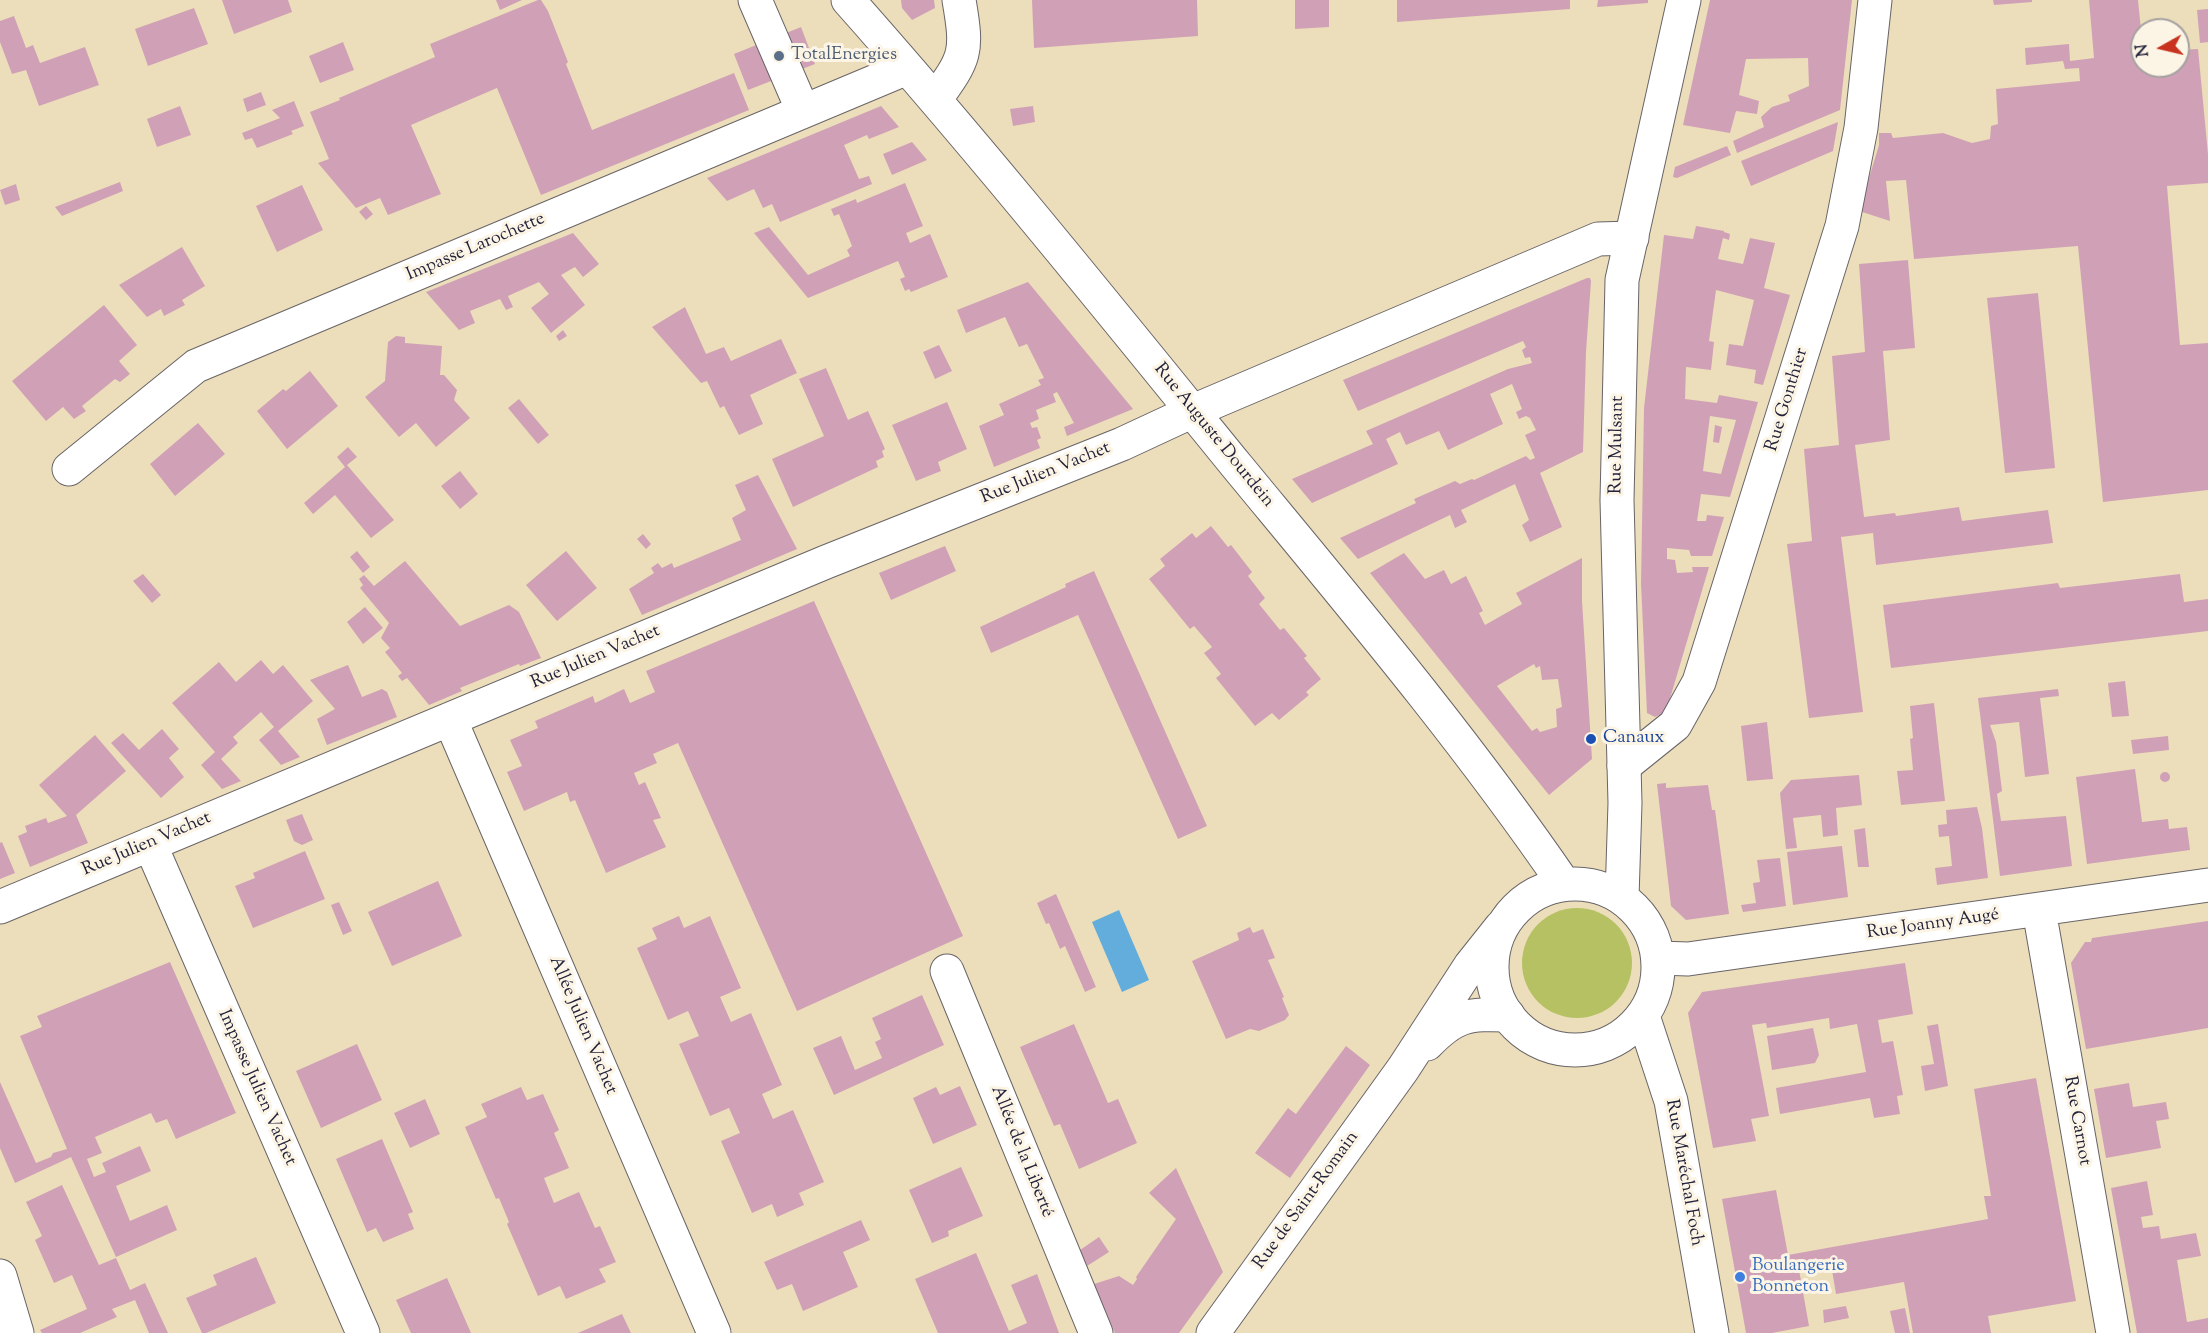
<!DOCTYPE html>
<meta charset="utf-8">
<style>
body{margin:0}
#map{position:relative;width:2208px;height:1333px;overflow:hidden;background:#ecdeba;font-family:"Sorts Mill Goudy",serif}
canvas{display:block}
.north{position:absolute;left:2130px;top:18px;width:60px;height:60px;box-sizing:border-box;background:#fcf5e5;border:2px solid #a5a1a1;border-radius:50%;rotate:262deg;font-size:16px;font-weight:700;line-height:24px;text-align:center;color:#22223b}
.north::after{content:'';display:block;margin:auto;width:21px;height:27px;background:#c8321e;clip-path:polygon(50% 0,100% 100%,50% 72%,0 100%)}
</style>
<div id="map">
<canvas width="2208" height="1333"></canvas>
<div class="north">N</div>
</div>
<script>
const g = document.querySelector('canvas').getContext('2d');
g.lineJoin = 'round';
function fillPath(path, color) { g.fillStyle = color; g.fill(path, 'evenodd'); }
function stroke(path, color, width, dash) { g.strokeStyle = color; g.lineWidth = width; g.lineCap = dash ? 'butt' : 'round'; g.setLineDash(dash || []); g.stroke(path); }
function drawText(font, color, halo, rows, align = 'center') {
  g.font = font + ' "Sorts Mill Goudy",serif'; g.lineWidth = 6; g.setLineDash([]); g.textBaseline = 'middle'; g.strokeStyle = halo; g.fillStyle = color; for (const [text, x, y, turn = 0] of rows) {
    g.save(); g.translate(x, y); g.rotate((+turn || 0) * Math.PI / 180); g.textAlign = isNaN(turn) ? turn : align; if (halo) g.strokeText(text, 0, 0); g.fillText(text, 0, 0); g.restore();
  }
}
fillPath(new Path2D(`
 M1522 963a55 55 0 1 1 110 0a55 55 0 1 1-110 0Z`), '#b6c163');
fillPath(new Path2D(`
 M1119,910L1149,980L1122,992L1092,922Z`), '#62addb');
fillPath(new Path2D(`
 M222,0H288L292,12L234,34Z
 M496,0H522L500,10Z
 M538,0H541L548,11L568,62L566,64L592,130L734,73L749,110L541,195L497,88L411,125L441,194L388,215L380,198L356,208L318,163L329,159L310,112L340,100L339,98L435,57L430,44Z
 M901,0H934L935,8L912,20L902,8Z
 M1032,0H1197L1198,36L1034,48Z
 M1295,0H1329V27L1295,29Z
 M1397,0H1570V9L1397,22Z
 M1598,0H1648V3L1597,7Z
 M1710,0H1852L1840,110L1737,153L1733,141L1764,127L1761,117L1772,107L1790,101L1788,95L1809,86L1808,58L1746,59L1739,95L1759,101L1757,114L1736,111L1730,133L1683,125Z
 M1993,0H2032V2L1994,5Z
 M2089,0H2138L2142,40V66H2178V50L2198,49L2208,154V183L2167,186L2180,345L2208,343V490L2103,502L2078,246L1914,259L1906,180L1886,181L1890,221L1859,211L1879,145V133H1891L1893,138L1943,133L1972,143L1990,139L1991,126L1998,124L1996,89L2080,81L2079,68L2065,69L2063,61L2026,65L2025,48L2069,44L2070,61L2094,58Z
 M194,8L208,44L148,66L135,29Z
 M2208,9V42L2200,43L2197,10Z
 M14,16L26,48L33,45L40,63L85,47L99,85L39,106L26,70L12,74L0,42V21Z
 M801,27L815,64L748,90L734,54Z
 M343,42L354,70L320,83L309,56Z
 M261,92L266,105L247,112L243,99Z
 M294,101L304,126L291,131L293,134L257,148L252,138L245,140L242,133L280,118L272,110Z
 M180,106L191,135L157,147L147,119Z
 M881,106L899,127L869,139L867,135L844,145L859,179L869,176L872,184L780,222L772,204L763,208L754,189L727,201L707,178Z
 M1033,106L1035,122L1013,126L1010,109Z
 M1838,122L1833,151L1751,186L1741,161Z
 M912,142L927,160L892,175L883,154Z
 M1727,146L1731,155L1677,178L1673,177L1675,167Z
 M120,182L123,191L62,216L55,207Z
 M905,183L923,226L906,233L910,243L930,234L948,277L911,292L909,289L905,291L900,279L905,277L898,261L808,298L754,233L769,227L808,275L850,256L847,250L852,246L839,214L834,216L831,209L856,199L857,203Z
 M16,184L20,200L5,205L0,190Z
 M302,185L323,230L277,252L256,206Z
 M366,206L373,214L366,220L359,212Z
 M1696,226L1724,231V232L1730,234L1729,240L1723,238L1718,259L1743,264L1750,238L1775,243L1764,288L1790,295L1763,385L1754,383L1756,370L1726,365L1729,344L1743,346L1754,300L1716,290L1709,341L1714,342L1711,370L1686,367L1685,399L1717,403L1719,395L1758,402L1730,497L1701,494L1697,521H1706L1707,515L1724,517L1712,556H1691L1689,550L1667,548V559L1675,560L1677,573L1693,572L1692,567H1709L1666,712L1655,717L1647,713L1641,584L1644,408L1664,235L1693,239ZM1710,416L1736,420L1721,474L1703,471Z
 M573,233L599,264L583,277L575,267L561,275L585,305L551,333L531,308L549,294L539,282L508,296L513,307L506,310L500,299L470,311L475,323L459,330L426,292Z
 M182,247L205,286L182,300L185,305L164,316L161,309L147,317L119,285Z
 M1908,260L1915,348L1883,351L1890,440L1855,445L1864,517L1895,513L1896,516L1959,507L1962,521L2048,510L2053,543L1876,565L1873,533L1841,537L1863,712L1809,718L1787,544L1812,541L1804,449L1839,445L1832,356L1865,352L1859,264Z
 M1587,278H1590L1591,281L1586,352L1583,452L1540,473L1562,527L1530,542L1522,525L1529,520L1515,484L1461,510L1467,522L1455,528L1450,515L1358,559L1340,538L1416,503L1414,499L1455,481L1460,484L1472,479L1474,480L1526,456L1530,460L1535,458L1525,435L1536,430L1530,418L1526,416L1519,419L1516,412L1522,409L1512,384L1490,394L1503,424L1448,450L1439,431L1406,445L1400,432L1386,439L1398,464L1312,503L1292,479L1373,444L1366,431L1508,369L1532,363L1530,357L1525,358L1522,350L1526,347L1523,341L1358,411L1343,380Z
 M1028,282L1133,409L1067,436L1064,427L1074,423L1057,392L1053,394L1056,402L1036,410L1039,419L1030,423L1032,428L1037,427L1041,438L1037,440L1040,448L994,467L979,426L1004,415L999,404L1041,385L1038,380L1044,378L1027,344L1019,347L1005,317L966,333L957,310Z
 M2038,293L2055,468L2005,473L1987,298Z
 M104,305L137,345L119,361L130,374L120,382L115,379L82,406L86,411L74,419L63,407L46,421L12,381Z
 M685,307L706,354L724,347L731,361L781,339L797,373L750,395L763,424L739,435L724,406L720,408L707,381L701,383L652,327Z
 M563,330L567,336L559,341L556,336Z
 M396,336L405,337V343L442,346L440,375H444L457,390L454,400L470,418L436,447L416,423L399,437L365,397L385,381L388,342Z
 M939,345L952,371L935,379L923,352Z
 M826,368L848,420L868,411L885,449L882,451L884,457L876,461L878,467L793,507L772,459L824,436L799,379Z
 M310,371L338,406L287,449L257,411L283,389L286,391Z
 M519,399L549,435L538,444L508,408Z
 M947,402L967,449L938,462L941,471L916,481L892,425Z
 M198,423L225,454L175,496L150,464Z
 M1715,425L1722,427L1719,443L1713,442Z
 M348,447L357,457L347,465L394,520L371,538L335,495L313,514L304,503L345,467L337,457Z
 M460,471L478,494L460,509L441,486Z
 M758,475L797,549L642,615L629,589L654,573L651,568L658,563L662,568L672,563L674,568L741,540L732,518L746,510L735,485Z
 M1211,526L1228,547L1231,545L1252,572L1248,576L1265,598L1259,604L1280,630L1284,628L1307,656L1304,658L1321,679L1306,692L1309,695L1279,720L1272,713L1255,726L1216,678L1221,674L1204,653L1212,647L1194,626L1190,629L1149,579L1165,566L1160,559L1192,533L1196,538Z
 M643,534L651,544L646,549L637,539Z
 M945,546L956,571L891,600L879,573Z
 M357,551L370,567L363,573L350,557Z
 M566,551L597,588L557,621L526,585Z
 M1404,553L1425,579L1444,570L1451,584L1466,576L1483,611L1479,613L1485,625L1522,604L1516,593L1582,558V601L1592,759L1549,795L1370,573ZM1534,664L1536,668L1540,666L1542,680L1558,679L1562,707L1556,709L1557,727L1540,732L1537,728L1532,731L1497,686Z
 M405,561L460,626L509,605L519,612L541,658L520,666L519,664L460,688L462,691L429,705L407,678L402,681L398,676L402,673L385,652L390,648L381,638L389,623L360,588L363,585L359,579L364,575L374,586Z
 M1094,571L1207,826L1178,839L1078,615L991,653L980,627L1066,587L1065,584Z
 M143,574L161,595L152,603L133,581Z
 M2180,574L2184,602L2208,599V631L1891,668L1883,605L2058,583L2060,588Z
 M814,601L963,936L797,1011L678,743L653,754L657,763L634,773L639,785L645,782L661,818L653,820L666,847L606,873L575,800L570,802L567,792L524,811L507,772L522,766L510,740L538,728L535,721L593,696L595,703L624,689L630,703L655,692L646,671Z
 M365,607L383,628L363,644L347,622Z
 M261,660L273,674L283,665L313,701L278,731L300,757L281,765L259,740L274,727L261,712L233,737L238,743L221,759L241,781L222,789L201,765L215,752L172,703L219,662L236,682Z
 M348,665L362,697L382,689L387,692L397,717L327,745L317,719L335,709L310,680Z
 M2125,681L2129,716L2112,717L2108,683Z
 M2058,689L2059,696L2040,698L2049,774L2025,777L2019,722L1990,725L1996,742L2002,791L1997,794L2001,821L2066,816L2072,866L2000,876L1978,698Z
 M1934,703L1945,801L1901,805L1897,771L1913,770L1910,739L1913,738L1910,706Z
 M1767,722L1773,779L1747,781L1741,726Z
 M162,729L179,749L169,758L184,777L161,798L111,743L123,733L139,750Z
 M95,735L126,771L76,815L88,843L30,867L18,836L27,832L25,826L46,818L48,823L67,816L39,785Z
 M2168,736L2169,750L2133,754L2131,740Z
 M2135,769L2142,822L2168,819L2169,829L2187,827L2190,850L2087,864L2076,777Z
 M2160 777a5 5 0 1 1 10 0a5 5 0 1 1-10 0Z
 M1859,775L1862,805L1836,808L1838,835L1823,837L1821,815L1793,818L1797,848L1786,849L1780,793L1791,780Z
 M1666,783V788L1708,785L1712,810H1715L1729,914L1686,920L1671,906L1657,784Z
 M1977,807L1982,828L1988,878L1937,885L1935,868L1952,866L1949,836L1939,837L1938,825L1947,824L1946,810Z
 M302,814L313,840L302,845L294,841L286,820Z
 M1865,828L1869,867H1858L1854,830Z
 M2,842L15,873L0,879V843Z
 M1842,846L1848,897L1793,905L1787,852Z
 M305,851L325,899L253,928L235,886L255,878L253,873Z
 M1780,858L1786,906L1743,912L1741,905L1756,903L1753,883L1760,882L1757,860Z
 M438,881L462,936L392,966L368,912Z
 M1056,894L1096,987L1085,992L1065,946L1060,949L1049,923L1046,924L1037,903Z
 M339,902L352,931L343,935L331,905Z
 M679,916L684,928L710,916L741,988L720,997L731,1022L751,1013L782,1085L762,1094L773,1119L793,1110L824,1182L799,1193L804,1205L777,1217L772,1204L752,1213L721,1141L740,1133L729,1108L710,1116L679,1044L699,1036L688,1011L668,1020L637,948L657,939L652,928Z
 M2208,921V1028L2086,1049L2071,963L2085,942H2091L2092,938Z
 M1250,927L1253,933L1263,929L1275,958L1268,960L1284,997L1282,998L1289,1015L1285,1020L1259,1031L1250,1029L1226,1039L1192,961L1239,940L1237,933Z
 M170,962L236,1113L176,1139L167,1119L156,1123L151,1113L95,1137L102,1153L87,1159L94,1177L106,1172L102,1163L140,1146L151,1171L116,1186L130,1221L167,1205L177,1230L116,1257L71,1157L15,1183L0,1148V1082L36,1163L51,1157L53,1153L67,1149L20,1036L42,1027L37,1016Z
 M1905,963L1913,1014L1878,1020L1882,1043L1893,1041L1903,1095L1897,1096L1900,1114L1874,1118L1870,1098L1780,1114L1776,1088L1866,1072L1857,1024L1830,1029L1829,1018L1767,1028L1766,1023L1752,1025L1769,1116L1751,1119L1756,1141L1713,1148L1688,1013L1702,992Z
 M922,995L944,1045L834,1095L813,1048L841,1036L855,1070L882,1058L875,1042L881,1039L872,1018Z
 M1074,1024L1108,1103L1118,1099L1137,1143L1079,1169L1060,1124L1054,1126L1020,1047Z
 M1938,1024L1948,1086L1925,1091L1921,1066L1934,1064L1927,1026Z
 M1813,1028L1819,1055L1815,1063L1772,1070L1767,1036Z
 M357,1044L382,1100L321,1128L296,1071Z
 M1346,1046L1370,1065L1290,1178L1255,1153L1288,1108L1296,1114Z
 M2036,1078L2076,1301L1988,1316L1991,1333H1913L1904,1282L1836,1294L1830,1258L1798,1264L1809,1326L1772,1333H1746L1722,1199L1776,1190L1788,1255L1988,1219L1984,1196H1991L1974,1089Z
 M2129,1083L2133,1107L2166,1102L2169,1119L2156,1121L2161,1148L2106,1158L2094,1089Z
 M960,1086L977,1125L933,1144L913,1098L936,1087L940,1095Z
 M521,1087L527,1100L543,1094L559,1130L554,1133L569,1168L544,1178L554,1203L579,1192L595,1228L600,1226L616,1262L599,1269L606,1282L566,1299L560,1286L538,1296L507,1224L509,1222L499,1198L496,1199L465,1127L487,1117L481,1104Z
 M425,1099L440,1134L410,1148L394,1113Z
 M382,1139L413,1212L408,1214L414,1229L383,1242L376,1228L367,1232L336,1159Z
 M961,1167L983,1216L948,1231L949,1236L932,1243L909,1190Z
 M1176,1168L1223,1272L1179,1333H1115L1094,1284L1119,1276L1133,1285L1137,1279L1136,1277L1176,1219L1149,1193Z
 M2147,1181L2153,1215L2141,1217L2143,1228L2159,1226L2161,1239L2196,1233L2201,1256L2177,1260L2187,1322L2208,1318V1333H2137L2111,1188Z
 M62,1185L99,1265L116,1258L130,1290L145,1283L168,1333H149L135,1300L112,1309L117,1317L80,1333H42L40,1330L87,1309L72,1275L54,1283L35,1240L42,1236L26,1202Z
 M861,1220L870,1240L843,1252L858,1287L803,1311L792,1284L777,1290L764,1262Z
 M1099,1237L1109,1252L1087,1266L1080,1250Z
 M976,1253L1009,1331L1027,1323L1011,1285L1037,1274L1059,1333H938L915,1279Z
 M256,1257L276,1303L206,1333H202L186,1298L217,1285L213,1275Z
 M447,1278L471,1333H411L396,1300Z
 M1846,1306L1849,1318L1824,1323L1823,1310Z
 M1905,1308L1910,1333H1895L1890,1311Z
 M622,1314L631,1333H578Z`), '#d0a1b6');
const minor = new Path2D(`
 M755,0L803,111
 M848,0C982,151 1109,309 1236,465C1349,602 1464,738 1564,884
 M935,100C966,57 968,53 959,0
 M69,469L196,366L907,68
 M450,719L714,1333
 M1624,766L1675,725L1699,682L1842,226L1861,128L1875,0
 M150,844L363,1333
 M0,907L826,562L1122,444L1193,411L1598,239L1632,238
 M2039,910L2113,1333
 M1658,958L1688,959L2208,885
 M947,971L1096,1333
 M1427,1044C1456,1014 1468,1014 1508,1015
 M0,1276L17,1333
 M1213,1333L1403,1069L1470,966L1501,927`);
const major = new Path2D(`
 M1492 967a83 83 0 1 1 166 0a83 83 0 1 1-166 0Z
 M1622,898L1625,803L1617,500L1622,280L1684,0
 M1643,1016L1671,1101L1712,1333`);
stroke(minor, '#696467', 35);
stroke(major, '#696467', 35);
stroke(minor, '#fff', 33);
stroke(major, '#fff', 33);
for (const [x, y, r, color] of [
 [779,56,6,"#5c6f8a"],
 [1591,739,6,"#1a4fb4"],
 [1740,1277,6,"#3f7fe0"]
]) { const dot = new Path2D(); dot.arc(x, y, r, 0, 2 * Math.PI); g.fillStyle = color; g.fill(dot); stroke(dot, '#fcf5e5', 2); }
drawText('18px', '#4e5e75', '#fcf5e5', [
 ["TotalEnergies",791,56]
], 'left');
drawText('18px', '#22223b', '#fcf5e5', [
 ["Impasse Larochette",476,248,-23],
 ["Rue Gonthier",1788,400,-73],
 ["Rue Auguste Dourdein",1213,436,51],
 ["Rue Mulsant",1618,445,-89],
 ["Rue Julien Vachet",1046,474,-22],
 ["Rue Julien Vachet",596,658,-23],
 ["Rue Julien Vachet",147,845,-23],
 ["Rue Joanny Augé",1933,925,-8],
 ["Allée Julien Vachet",582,1026,67],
 ["Impasse Julien Vachet",256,1088,66],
 ["Rue Carnot",2076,1121,80],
 ["Allée de la Liberté",1021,1152,68],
 ["Rue Maréchal Foch",1683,1173,80],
 ["Rue de Saint-Romain",1307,1201,-54]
]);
drawText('18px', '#164399', '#fcf5e5', [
 ["Canaux",1603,739]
], 'left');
drawText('18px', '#366cbe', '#fcf5e5', [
 ["Boulangerie",1752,1267],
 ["Bonneton",1752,1288]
], 'left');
</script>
